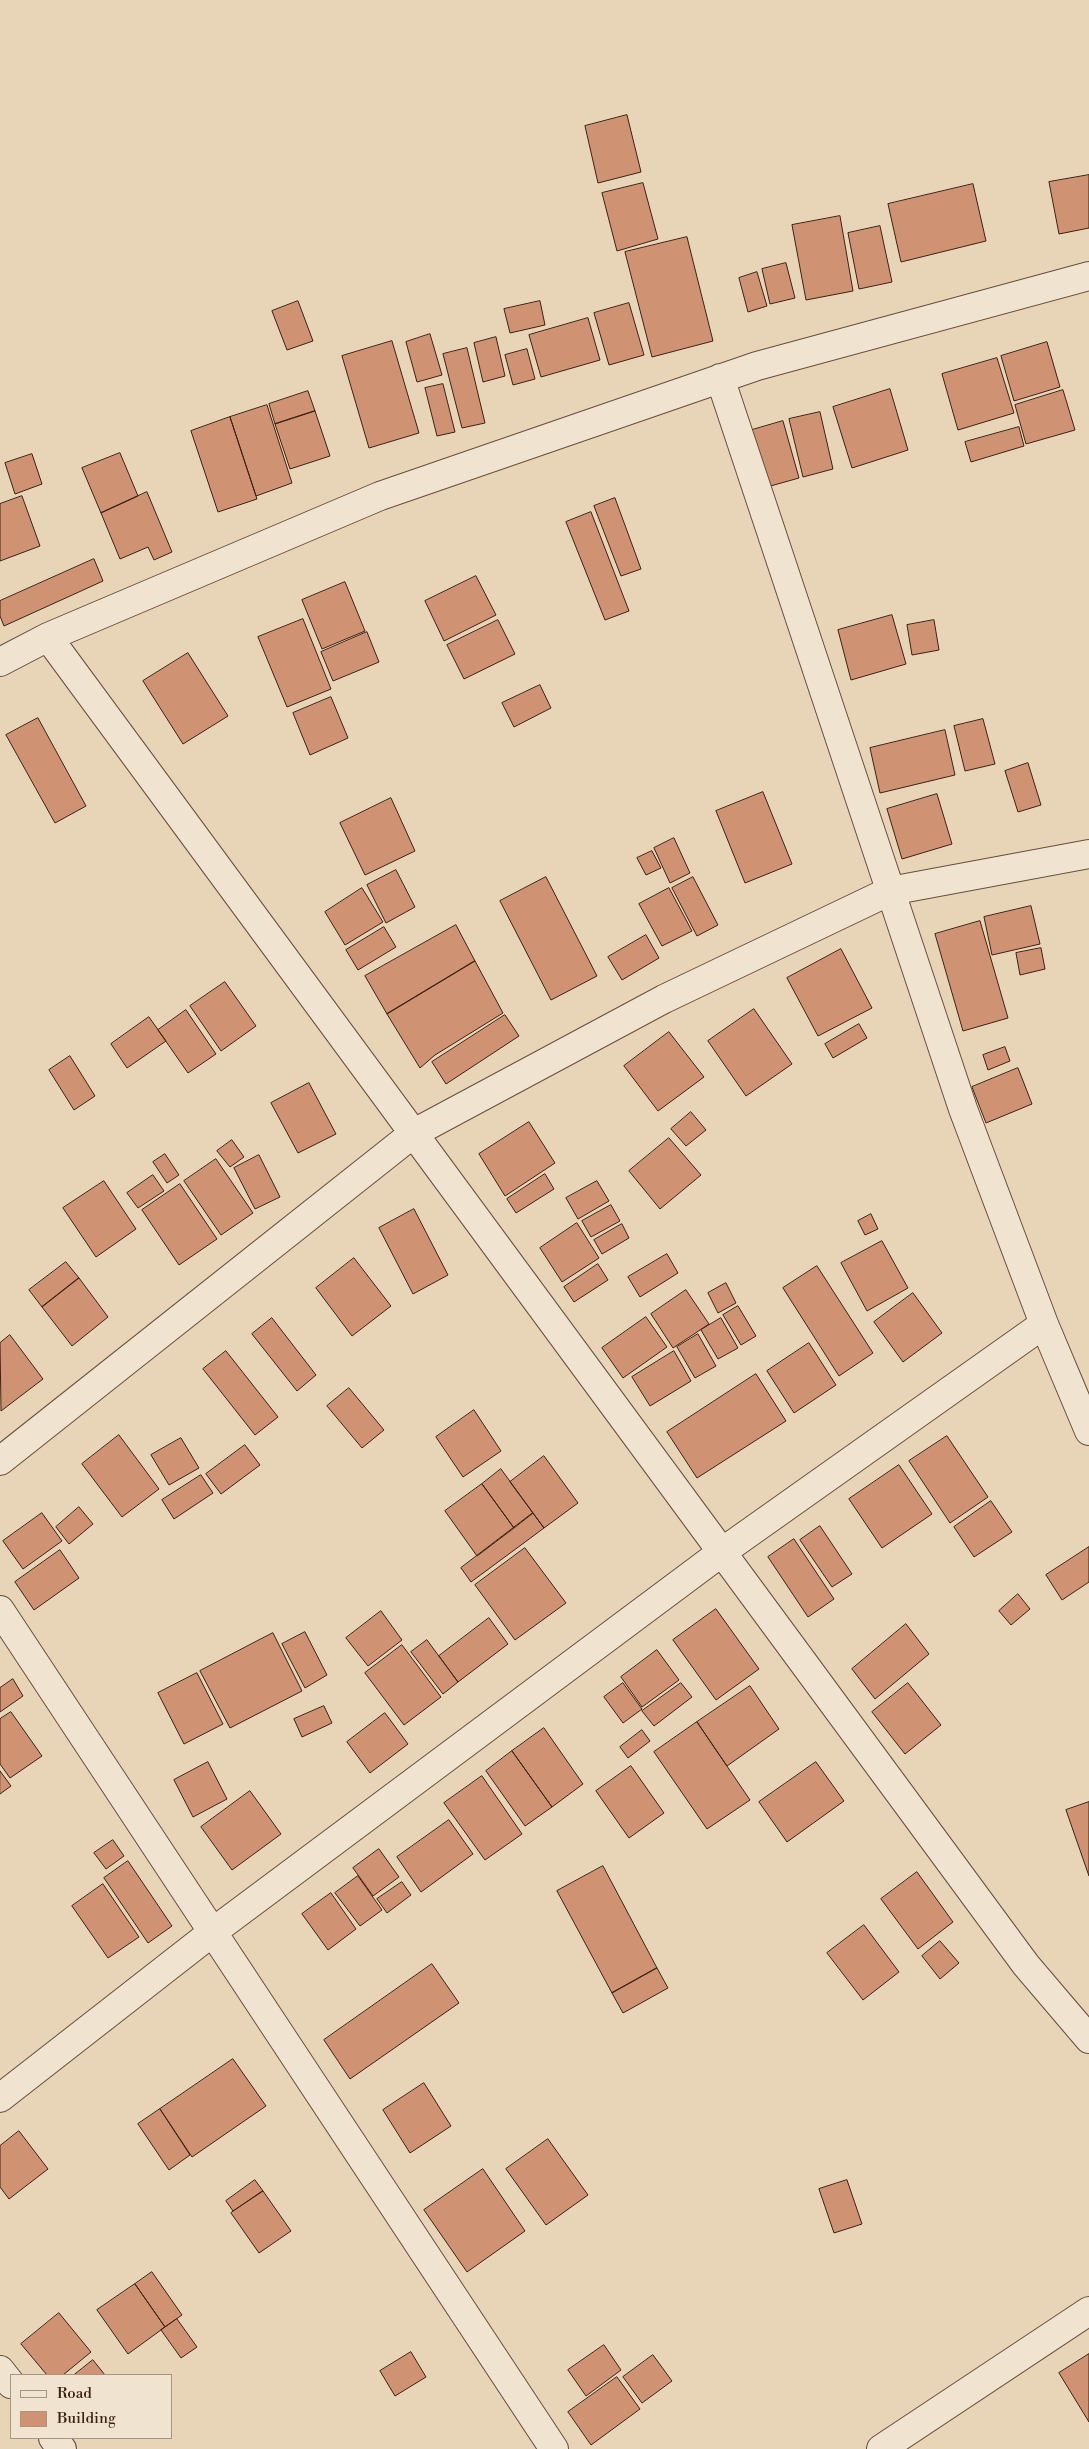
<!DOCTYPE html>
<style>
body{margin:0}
#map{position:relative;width:1089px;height:2449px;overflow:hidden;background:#e8d5b7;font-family:"Libre Bodoni",serif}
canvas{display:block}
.legend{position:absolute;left:10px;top:2374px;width:162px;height:65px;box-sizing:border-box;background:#f0e4d0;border:1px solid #a89685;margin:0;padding:6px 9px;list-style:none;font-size:15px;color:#3c2114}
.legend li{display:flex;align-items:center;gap:10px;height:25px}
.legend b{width:25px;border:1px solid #a89685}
</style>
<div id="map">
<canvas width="1089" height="2449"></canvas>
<ul class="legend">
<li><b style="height:6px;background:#f0e4d0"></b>Road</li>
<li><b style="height:14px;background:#cf9373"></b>Building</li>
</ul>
</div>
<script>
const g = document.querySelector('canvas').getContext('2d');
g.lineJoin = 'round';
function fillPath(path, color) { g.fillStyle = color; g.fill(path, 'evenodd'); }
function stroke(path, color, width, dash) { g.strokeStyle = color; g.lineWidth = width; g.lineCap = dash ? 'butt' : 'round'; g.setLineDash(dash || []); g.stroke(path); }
const building = new Path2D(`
 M627,115L641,172L598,183L585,126Z
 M1089,175V228L1059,234L1049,182Z
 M643,183L658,239L617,251L602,193Z
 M973,184L986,241L901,262L888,204Z
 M840,216L853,291L806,300L792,225Z
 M880,226L892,282L859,289L848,233Z
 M687,237L713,341L652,357L625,252Z
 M786,263L795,298L770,304L762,269Z
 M757,272L767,306L748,312L739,278Z
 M298,301L313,341L287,350L272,311Z
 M540,301L545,325L510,333L504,309Z
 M629,303L644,355L609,365L594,313Z
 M588,318L600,360L541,377L529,335Z
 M430,334L442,375L417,382L406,342Z
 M496,337L505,376L483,382L474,343Z
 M392,341L419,433L369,448L342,356Z
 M1047,342L1060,387L1014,401L1001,356Z
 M467,348L485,423L462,428L443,354Z
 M527,349L535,379L513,385L505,355Z
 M997,358L1014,413L958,430L942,374Z
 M443,384L455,432L437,436L425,388Z
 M890,389L908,450L852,468L833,407Z
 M1063,390L1075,430L1026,444L1015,405Z
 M308,391L315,411L275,424L269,404Z
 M267,405L292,483L256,496L230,417Z
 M315,411L330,456L290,469L275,424Z
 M820,412L833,469L803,477L789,419Z
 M230,417L257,499L218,512L191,431Z
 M783,421L799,478L767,487L752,430Z
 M1019,427L1024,446L971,462L965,442Z
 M120,453L138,496L101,513L82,468Z
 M32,454L42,484L15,494L5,463Z
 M147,492L172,552L154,560L148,547L120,559L101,513Z
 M22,496L40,546L0,561V504Z
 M615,498L641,569L621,576L594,506Z
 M591,512L629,611L605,620L566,522Z
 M94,559L103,581L4,626L0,616V601Z
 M476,576L496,615L444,641L425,601Z
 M345,582L365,631L322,649L302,600Z
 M892,615L906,664L851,680L838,630Z
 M303,619L331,689L287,707L258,637Z
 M498,620L515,654L464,679L447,645Z
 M934,620L939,650L912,655L907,625Z
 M367,632L379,662L333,681L321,652Z
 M188,653L228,716L183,744L143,681Z
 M540,685L551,708L514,727L502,703Z
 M331,697L348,738L310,755L293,713Z
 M38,718L86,806L55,823L6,735Z
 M983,719L995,764L965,771L954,726Z
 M945,730L955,775L880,793L870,748Z
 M1028,763L1041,805L1018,812L1005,771Z
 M763,792L792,864L745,883L716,811Z
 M937,794L952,844L902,859L887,809Z
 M391,798L415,851L365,875L340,823Z
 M674,838L690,873L670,883L654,848Z
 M652,851L661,868L646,875L637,858Z
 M396,870L415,907L386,923L367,885Z
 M546,877L597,976L551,1000L500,901Z
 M693,877L718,925L697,936L672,888Z
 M362,888L383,922L345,945L325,912Z
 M669,888L692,931L662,946L639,904Z
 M1031,906L1040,944L992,955L984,917Z
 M980,921L1008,1018L963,1031L935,934Z
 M456,925L475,961L387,1014L365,976Z
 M384,927L396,947L358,970L346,950Z
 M646,935L659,958L622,980L608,957Z
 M1041,948L1045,969L1020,975L1016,953Z
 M841,949L872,1008L818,1036L787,978Z
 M475,961L503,1013L435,1055L420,1068L387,1014Z
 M225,982L256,1026L221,1051L190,1006Z
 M754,1009L792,1064L746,1096L708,1041Z
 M186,1010L216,1054L188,1073L158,1030Z
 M505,1015L519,1036L446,1084L432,1062Z
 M149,1017L166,1041L127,1068L111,1044Z
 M859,1024L867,1038L833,1058L825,1044Z
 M669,1032L704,1077L658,1111L624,1066Z
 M1005,1047L1010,1061L988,1070L983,1055Z
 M70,1056L95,1096L74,1110L49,1070Z
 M1018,1068L1032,1104L986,1123L972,1087Z
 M309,1083L336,1134L298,1153L271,1103Z
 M691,1112L706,1130L686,1146L671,1129Z
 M529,1122L555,1163L505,1196L479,1154Z
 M669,1138L701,1175L660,1209L629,1171Z
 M232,1140L244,1157L230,1167L217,1151Z
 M165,1154L179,1175L167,1183L153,1162Z
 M259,1155L280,1197L255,1209L234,1168Z
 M216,1159L253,1213L221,1235L184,1181Z
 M545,1174L554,1189L516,1213L507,1199Z
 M153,1175L164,1191L138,1208L127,1193Z
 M104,1181L136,1229L96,1257L63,1208Z
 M597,1181L609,1201L578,1219L566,1198Z
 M180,1184L217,1239L179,1265L142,1210Z
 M611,1205L620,1221L591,1237L582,1221Z
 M414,1209L448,1275L413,1294L379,1228Z
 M871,1214L878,1229L865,1235L858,1221Z
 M577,1223L599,1258L562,1282L540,1248Z
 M622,1224L629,1238L602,1254L594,1240Z
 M882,1241L908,1288L867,1311L841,1263Z
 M667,1254L678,1273L640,1297L628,1277Z
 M354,1258L391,1306L352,1336L316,1288Z
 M66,1262L79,1278L42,1307L29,1290Z
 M598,1264L608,1280L574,1302L564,1287Z
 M817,1266L873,1353L839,1376L783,1288Z
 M79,1278L108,1317L72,1346L42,1307Z
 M726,1283L736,1303L718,1313L708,1293Z
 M686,1290L709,1324L673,1348L651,1314Z
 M913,1293L942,1333L903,1362L874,1322Z
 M738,1306L756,1336L741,1345L723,1315Z
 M646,1317L667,1347L623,1378L602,1348Z
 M272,1318L316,1375L297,1391L252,1334Z
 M721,1318L738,1348L718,1359L701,1330Z
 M698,1334L716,1366L695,1378L677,1347Z
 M10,1335L43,1379L1,1411L0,1343Z
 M809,1343L836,1385L794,1413L767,1371Z
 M226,1351L278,1417L255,1435L203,1369Z
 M674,1351L691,1381L650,1406L632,1377Z
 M756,1374L786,1421L697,1478L667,1432Z
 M349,1388L384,1430L362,1448L327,1406Z
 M474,1410L501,1451L463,1477L436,1437Z
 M119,1435L159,1489L122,1517L82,1464Z
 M947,1436L988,1497L950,1523L909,1461Z
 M181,1438L199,1468L169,1485L151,1455Z
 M245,1445L260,1465L221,1494L206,1474Z
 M544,1456L578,1503L544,1528L510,1482Z
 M899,1465L932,1514L882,1548L849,1499Z
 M501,1469L533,1513L514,1528L482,1484Z
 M201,1475L213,1493L174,1519L162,1500Z
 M482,1484L514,1528L477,1556L445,1511Z
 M991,1501L1012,1532L974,1557L954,1527Z
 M79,1507L93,1524L69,1544L56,1527Z
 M42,1513L62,1541L23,1569L3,1541Z
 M533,1513L544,1528L471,1582L461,1568Z
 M820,1526L852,1574L832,1587L800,1540Z
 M794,1539L834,1599L808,1617L768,1557Z
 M1089,1547V1582L1062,1600L1046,1575Z
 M525,1548L566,1603L515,1640L475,1585Z
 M60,1550L79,1578L34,1610L15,1582Z
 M1018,1594L1030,1609L1011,1625L999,1611Z
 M716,1609L759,1669L716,1700L673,1640Z
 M381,1611L402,1640L368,1666L346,1638Z
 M489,1618L508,1644L458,1682L439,1656Z
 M906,1624L929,1654L875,1699L852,1669Z
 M305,1632L327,1675L305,1688L282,1644Z
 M273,1633L302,1691L230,1728L200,1671Z
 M427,1640L458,1682L443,1694L411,1652Z
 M402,1645L441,1697L404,1725L365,1673Z
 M657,1650L679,1680L642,1707L621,1677Z
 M197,1673L223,1724L184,1744L158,1693Z
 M13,1679L23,1696L0,1712V1688Z
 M623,1683L642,1709L623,1723L604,1697Z
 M681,1683L692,1697L654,1726L642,1711Z
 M908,1683L941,1725L905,1754L872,1712Z
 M750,1686L779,1729L727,1766L697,1722Z
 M324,1706L332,1723L302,1737L294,1719Z
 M11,1712L42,1756L10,1778L0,1764V1719Z
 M385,1713L408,1744L370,1773L347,1742Z
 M697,1722L750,1800L707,1829L654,1752Z
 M544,1728L583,1784L552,1807L512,1751Z
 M642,1730L650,1741L628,1758L620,1747Z
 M512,1751L552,1807L525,1826L486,1771Z
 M208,1762L227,1799L193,1817L174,1780Z
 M816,1762L844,1801L787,1842L759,1802Z
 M631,1766L664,1813L629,1838L596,1791Z
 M0,1771L11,1786L0,1794Z
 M482,1776L522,1834L485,1860L444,1803Z
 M250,1791L281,1834L232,1870L201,1827Z
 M1089,1802V1876L1066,1810Z
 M449,1820L473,1854L421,1892L397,1857Z
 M113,1840L124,1856L106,1869L94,1853Z
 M379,1849L399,1877L373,1896L353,1868Z
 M128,1861L172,1926L148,1943L104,1878Z
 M603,1866L657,1968L612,1993L557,1891Z
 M917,1872L953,1922L918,1949L881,1899Z
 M358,1876L382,1910L360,1926L335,1893Z
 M402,1882L411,1895L387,1913L377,1899Z
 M103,1884L139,1937L108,1958L72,1906Z
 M331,1893L356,1929L328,1950L302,1914Z
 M864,1925L899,1972L863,2000L827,1953Z
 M940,1941L959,1963L940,1979L922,1956Z
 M432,1964L459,2003L350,2079L324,2040Z
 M657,1968L668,1988L623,2013L612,1993Z
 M233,2059L266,2106L192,2157L160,2109Z
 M424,2083L451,2126L410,2153L383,2110Z
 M160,2109L190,2155L169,2170L138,2124Z
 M19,2131L48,2169L9,2199L0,2187V2146Z
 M548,2139L588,2195L546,2225L506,2169Z
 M483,2169L525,2231L467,2272L424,2210Z
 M255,2180L263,2191L233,2211L226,2201Z
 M847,2180L862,2224L834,2233L819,2189Z
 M263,2191L291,2231L259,2253L231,2213Z
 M152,2272L182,2315L165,2327L135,2284Z
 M135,2284L165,2327L128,2354L97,2310Z
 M59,2313L91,2352L63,2375H47L21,2344Z
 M177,2319L197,2347L181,2358L161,2330Z
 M604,2345L621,2370L586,2396L568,2370Z
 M411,2352L426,2377L395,2396L380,2371Z
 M1089,2354V2422L1059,2373Z
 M653,2355L672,2381L642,2403L623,2377Z
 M93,2360L105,2375H74Z
 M617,2377L640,2409L591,2445L568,2412Z`);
fillPath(building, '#cf9373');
stroke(building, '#3c2114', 1);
const street = new Path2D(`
 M720,378L963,1109L1044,1324L1089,1431
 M48,637L1026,1965L1089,2039
 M0,662L48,637L380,496L757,366L1089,276
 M0,1461L414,1133L664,999L890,891L1089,854
 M0,1610L554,2449
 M0,2098L214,1931L722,1552L1044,1324
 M0,2370L11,2384
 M53,2438L62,2449
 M881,2449L1089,2311`);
stroke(street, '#674e3d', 30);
stroke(street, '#f0e4d0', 28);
</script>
